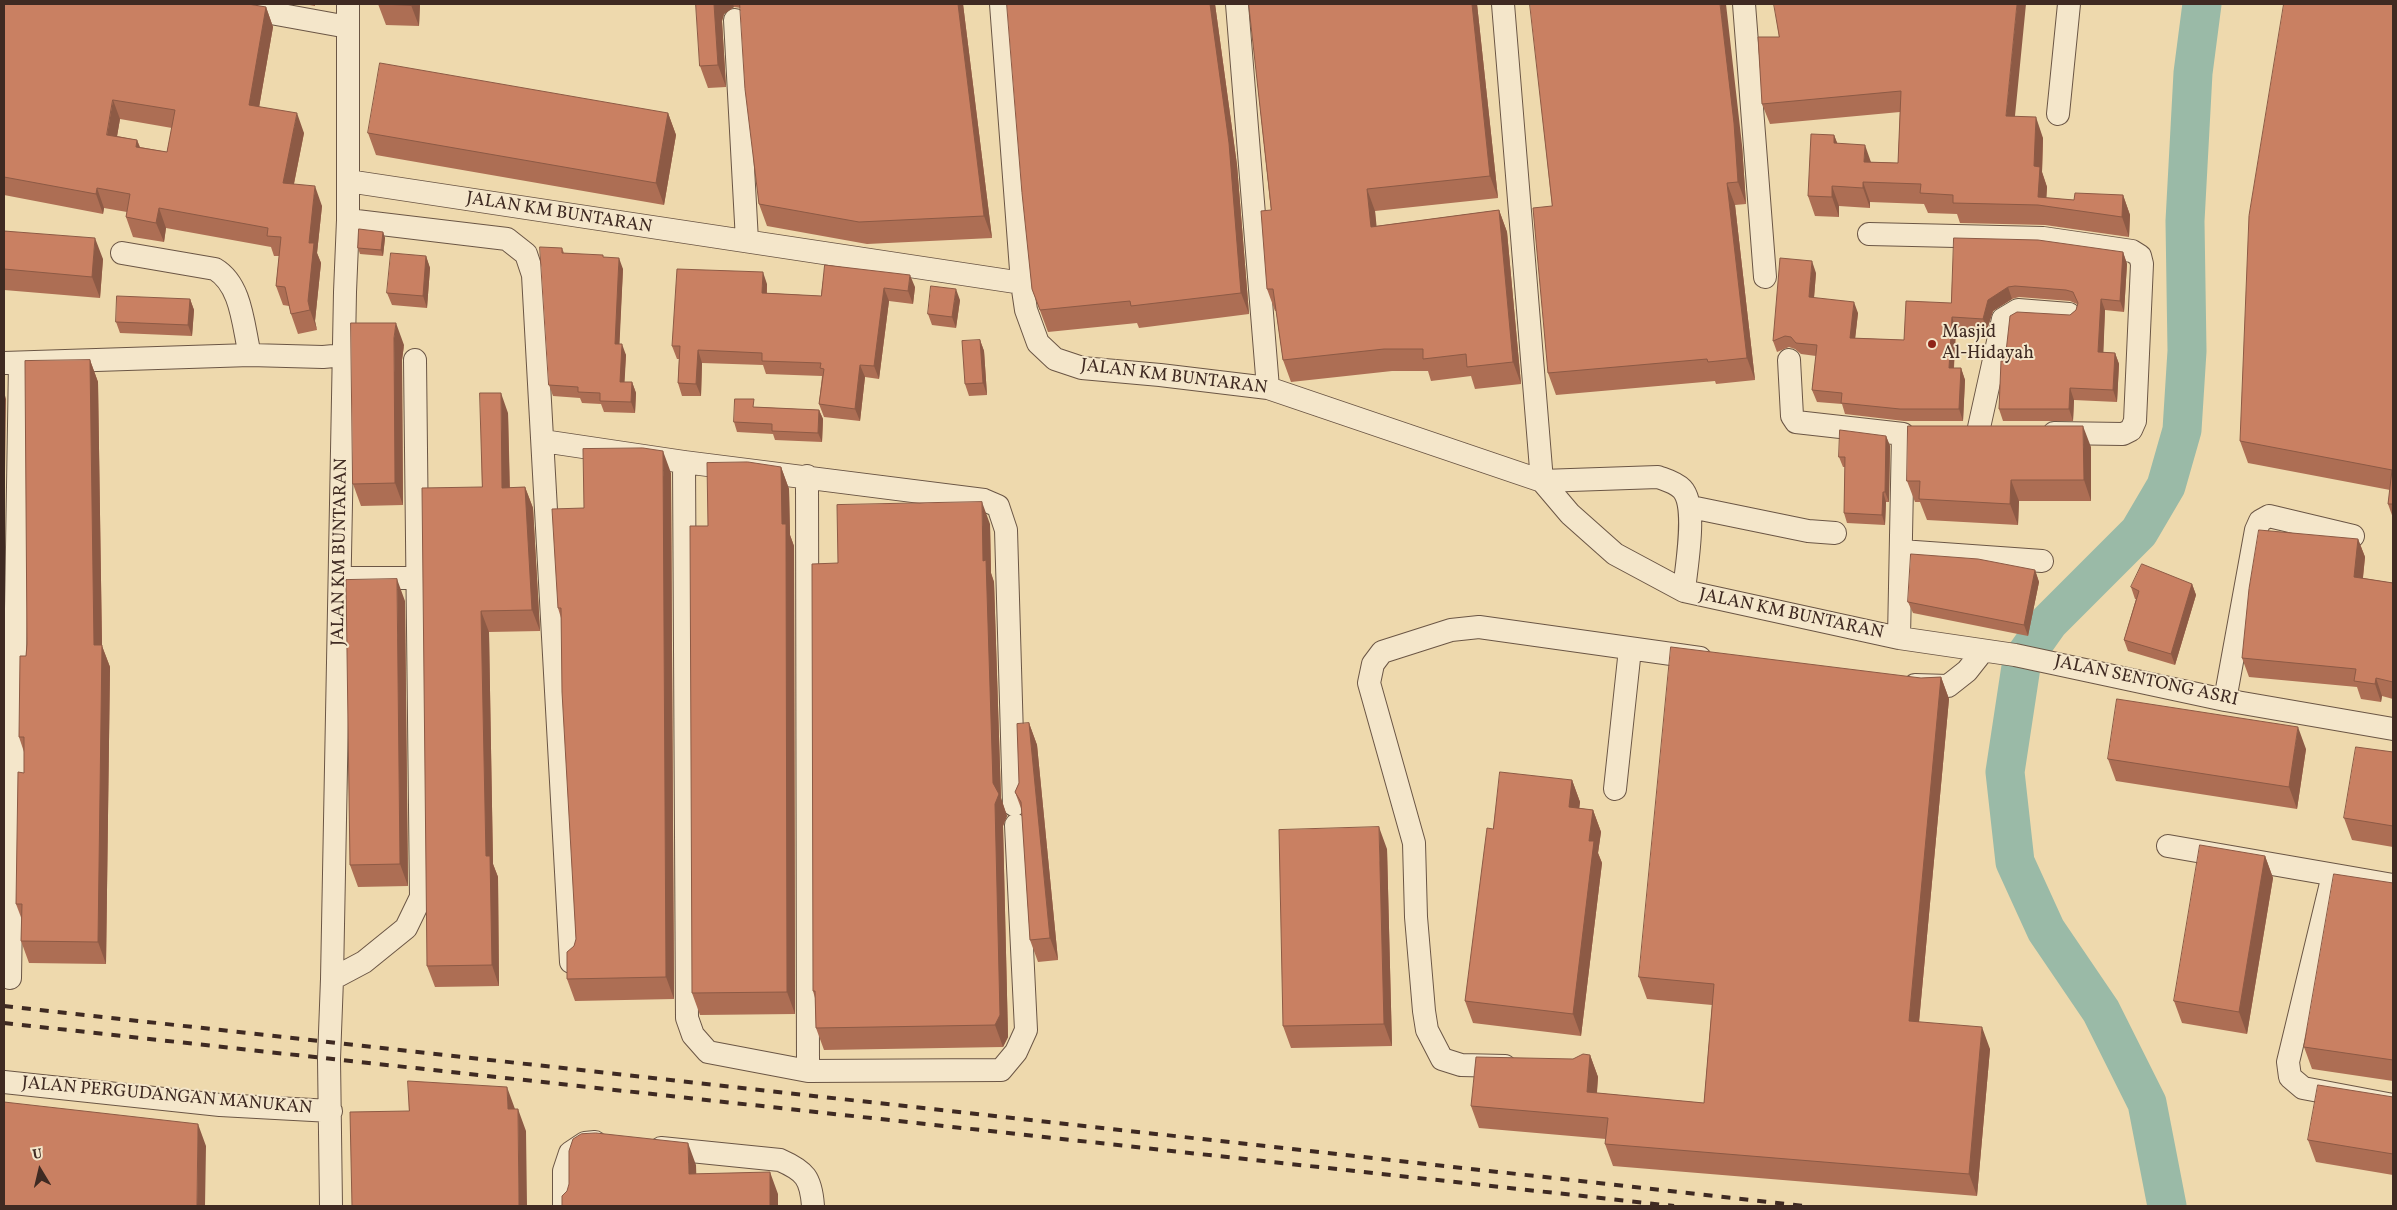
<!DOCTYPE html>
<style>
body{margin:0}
#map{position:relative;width:2397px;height:1210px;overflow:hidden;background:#eed9ad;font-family:Vollkorn,serif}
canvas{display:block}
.frame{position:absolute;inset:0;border:5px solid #3f2a22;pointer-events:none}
.north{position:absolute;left:15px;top:1145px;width:50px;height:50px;-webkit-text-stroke:4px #f4e6ca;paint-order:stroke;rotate:351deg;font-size:14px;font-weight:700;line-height:20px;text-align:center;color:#3f2a22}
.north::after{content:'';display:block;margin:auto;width:18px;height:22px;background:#3f2a22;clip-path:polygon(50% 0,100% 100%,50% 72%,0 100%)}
</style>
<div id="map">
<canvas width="2397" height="1210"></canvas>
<div class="frame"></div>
<div class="north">U</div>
</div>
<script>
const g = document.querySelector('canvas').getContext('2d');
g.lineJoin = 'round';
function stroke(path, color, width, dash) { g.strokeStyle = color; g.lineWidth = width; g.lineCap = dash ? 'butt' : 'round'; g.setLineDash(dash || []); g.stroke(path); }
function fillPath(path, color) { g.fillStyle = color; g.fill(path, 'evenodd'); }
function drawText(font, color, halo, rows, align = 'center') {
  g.font = font + ' Vollkorn,serif'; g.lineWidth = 4; g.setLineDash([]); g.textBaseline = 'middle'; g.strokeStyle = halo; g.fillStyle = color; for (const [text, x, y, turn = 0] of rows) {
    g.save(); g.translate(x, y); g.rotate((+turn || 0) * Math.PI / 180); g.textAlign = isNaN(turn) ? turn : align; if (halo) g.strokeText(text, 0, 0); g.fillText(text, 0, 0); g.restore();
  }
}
stroke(new Path2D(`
 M2167,1206L2147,1103L2101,1011L2046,930L2015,862L2005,772L2022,660L2049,622L2139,532L2166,486L2182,430L2187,351L2185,221L2193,73L2202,4`), '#9abaa7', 39);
const minor = new Path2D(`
 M221,4L348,27
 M1001,4L1022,283
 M1237,4L1268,388
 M1503,4L1542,481L1658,477C1666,480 1675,482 1682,489C1698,506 1686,567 1684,591L1899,638L2015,655L2225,700L2393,729
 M1744,4L1765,277
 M735,20L747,241
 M2058,114L2069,4
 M348,181L1022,283L1026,310L1038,343L1055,359L1082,368L1160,375L1268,388L1542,481L1570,514L1615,554L1684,591
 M348,220L507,239L526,254L533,275L571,962
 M1869,234L2043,238L2132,251L2140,256L2142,264L2135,421L2131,430L2123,434L2054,433
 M122,253L215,269C242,285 243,326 250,355
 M1789,360L1792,416L1796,422L1903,434L1899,638
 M4,363L250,355L323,357L345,355
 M1978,432L2003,319L2018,310L2069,314
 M543,441L684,462L984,500L998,506L1006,530L1014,805
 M684,462L687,1018L693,1035L708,1052L808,1071L1001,1070L1016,1052L1026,1030L1016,825
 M807,476L808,1071
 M1691,507L1808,531L1835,533
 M1901,551L2042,561
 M340,578H418
 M1915,685L1948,686L1967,671L1982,652
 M2225,700L2256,530L2260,521L2269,516L2353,536
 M1615,789L1630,649
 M2168,846L2393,885
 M2333,875L2288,1062L2290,1077L2303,1088L2393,1105
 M10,978L20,363
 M332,979L364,962L406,928L421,897L415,360
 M1505,1066L1461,1065L1442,1059L1427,1030L1424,1011L1416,917L1414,843L1369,683L1373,664L1382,652L1451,630L1479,627L1700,658
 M4,1082L220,1105L331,1111
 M661,1148L780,1160C805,1171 811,1178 813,1206
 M331,1206L329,1059L332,979L345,292L348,220V4
 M564,1206V1171L570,1153L585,1143L595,1142`);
stroke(minor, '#6b5645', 24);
stroke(minor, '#f4e6ca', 22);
stroke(new Path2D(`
 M4,1006L1805,1206
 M4,1023L1674,1206`), '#3f2a22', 4, [9, 9]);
fillPath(new Path2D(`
 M4,4L266,7L273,27L259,107L304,133L294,184L322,206L317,253L321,263L315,321L317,330L298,334L291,314L289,306L283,305L276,286L279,256H274L271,247L166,228L164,242L133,237L126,217L127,212L104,208L103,214L4,195ZM120,119L172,128L167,152L140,147L137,140L117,136Z
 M304,4H315V6Z
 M378,4H420L419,26L386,25Z
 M696,4H963L992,238L867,244L767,226L759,204L741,8L734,7L724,14L722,21L726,87L708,88L700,66Z
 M1007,4H1215L1237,165L1249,314L1139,328L1137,323L1048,332L1032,289Z
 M1249,4H1477L1498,198L1375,211L1376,226L1499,210L1507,232L1521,384L1475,389L1471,376L1431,381L1428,371H1392L1291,382L1283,360L1276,311H1275L1267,289L1271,210Z
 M2393,4V518L2388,504L2390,490L2248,463L2240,441Z
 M1779,37L2015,117L2043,138L2042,172L2047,187L2046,198L2074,200L2123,195L2130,215L2129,237L2045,225L1960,223L1957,214L1928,213L1924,204L1870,202V208L1839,206V217L1815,216L1808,196L1834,135L1837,143L1871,162L1898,163L1900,112L1770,124L1762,104Z
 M668,113L676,135L664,205L376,155L368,133Z
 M1742,145L1746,204L1735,205L1755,380L1716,384L1715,381L1556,395L1548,373Z
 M4,231L103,259L100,298L4,290Z
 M383,232L385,238L383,256L360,254L358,248Z
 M562,248L564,253L604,257L623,269L619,344L626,355L624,382H632L636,393L635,413L604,412L601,404L582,403L580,398L553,396L549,385Z
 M2123,252L2127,264L2124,312L2105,310L2103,352L2115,353L2119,364L2117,402L2074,400L2073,421H2003L1999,409L2005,361L2070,315L2076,310L2077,305V304L2070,301L2019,297L2012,299L1993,311L1987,330L1956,329L1954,368H1961L1965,380L1963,421H1904L1845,414L1842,404L1817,402L1812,390L1816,356L1801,354L1795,349L1789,347L1777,352L1773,341L1816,273L1814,298L1858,313L1855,338L1904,340L1951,303Z
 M426,256L430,268L427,308L392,305L387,293Z
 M825,265L915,287L913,304L889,301L879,379L865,377L860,421L824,417L819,404L822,376L766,374L763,365L702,363L701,396H682L678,383L679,359H677L672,346L767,284V293L821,296Z
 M190,299L194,310L192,336L120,333L116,322Z
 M960,300L956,328L932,325L928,314Z
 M980,340L984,351L987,395L969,396L965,384Z
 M404,345L402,360L403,505L361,506L353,484Z
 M90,360L98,382L102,646L110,667L106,964L29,963L21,941L22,920L16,904L24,773V752L19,737L26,656Z
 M756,407L819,410L823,419L822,442L775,440L773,434L737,432L734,422Z
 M508,413L510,488L525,487L533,508L540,631L489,632L493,864L498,877L499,986L435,987L427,966L482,487Z
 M1886,436L1890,446L1889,502H1886L1885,525L1847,523L1844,513L1845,467H1843L1839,457Z
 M2091,447V501H2019L2018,525L1927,520L1920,502H1915L1907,481Z
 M781,467L789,489L790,535L794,546L795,1014L700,1015L692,993L708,526Z
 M671,473L674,999L575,1001L567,979L576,939L561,618L558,608L584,508Z
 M990,524L991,573L994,582L1001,798L1007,816L1003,826L1008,1037L1003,1047L824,1050L816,1028L815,998L813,991L838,563Z
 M2358,539L2365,557L2363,578L2393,583V699L2382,696L2381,702L2361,699L2357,687L2249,677L2242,658Z
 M2035,570L2039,582L2028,636L1913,613L1908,602Z
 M2192,584L2196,595L2175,665L2128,651L2124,640L2136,599H2135L2131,587Z
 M405,601L408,886L358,887L350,865Z
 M1941,677L1949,699L1919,1022L1990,1049L1977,1196L1613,1166L1605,1144L1606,1139L1479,1128L1471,1106L1573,1059L1590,1055L1598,1077L1597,1093L1704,1103L1712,1005L1647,999L1639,977L1921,678Z
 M1029,723L1037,745L1058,960L1038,962L1030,940L1022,811L1015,792L1019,783Z
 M2306,749L2297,809L2116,781L2108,759Z
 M2393,752V847L2352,840L2344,818Z
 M1572,780L1580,802L1579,808L1593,810L1601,832L1598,853L1602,863L1581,1036L1473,1023L1465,1001L1493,829Z
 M1387,849L1392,1046L1291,1048L1283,1026Z
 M2265,856L2273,878L2247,1034L2182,1023L2174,1001Z
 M2393,883V1081L2312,1069L2304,1047Z
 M2393,1097V1175L2316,1162L2308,1140Z`), '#ad6e54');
fillPath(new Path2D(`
 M411,4H420L419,26L411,5Z
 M714,4H733L734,7L724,14L722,21L726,87L718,65Z
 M958,4H963L992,238L984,216Z
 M1210,4H1215L1237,165L1249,314L1241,293Z
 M1472,4H1477L1498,198L1490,176Z
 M1720,4H1726L1742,145L1746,204L1738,182Z
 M2017,4H2026L2013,136L2006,116Z
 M266,7L273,27L256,125L249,105Z
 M113,100L120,119L114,154L107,135Z
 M297,113L304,133L290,203L283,183Z
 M668,113L676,135L664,205L656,183Z
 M2036,117L2043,138L2042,172L2047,187L2046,206L2038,197L2034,166Z
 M1834,135L1842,155L1834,143Z
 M137,140L144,159L136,147Z
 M1865,145L1872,165L1864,162Z
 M1863,182L1870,202V208L1863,188Z
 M1727,183L1735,205L1755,380L1747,358Z
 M315,186L322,206L317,253L321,263L315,321L317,330L310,310L308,301L309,243Z
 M1832,186L1839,206V217L1832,197Z
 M97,188L104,208L103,214L96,194Z
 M1367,189L1375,211L1379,249L1371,227Z
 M2123,195L2130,215L2129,237L2122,217Z
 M159,208L166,228L164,242L156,223Z
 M1499,210L1507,232L1521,384L1513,362Z
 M383,232L385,238L383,256L381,250Z
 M95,238L103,259L100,298L92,277Z
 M2123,252L2127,264L2124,312L2120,301Z
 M426,256L430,268L427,308L423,296Z
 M619,258L623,269L619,355L615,344Z
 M1812,261L1816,273L1813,309L1809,297Z
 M763,272L767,284L766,306L762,293Z
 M910,275L915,287L913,304L908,291Z
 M2008,287L2012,299L1993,311L1987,330L1983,319L1988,300Z
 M884,288L889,301L879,379L874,366Z
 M956,289L960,300L956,328L952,317Z
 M190,299L194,310L192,336L188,325Z
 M2101,299L2105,310L2103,363L2098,352Z
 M1854,302L1858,313L1854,349L1850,338Z
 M1952,317L1956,329L1953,379L1949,368Z
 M396,323L404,345L402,360L403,505L395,483L394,338Z
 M980,340L984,351L987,395L983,383Z
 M622,344L626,355L624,393L620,382Z
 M698,350L702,363L701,396L696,384Z
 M2115,353L2119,364L2117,402L2113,390Z
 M90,360L98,382L102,646L110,667L106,964L98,942Z
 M860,365L865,377L860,421L855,409Z
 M1961,368L1965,380L1963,421L1959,409Z
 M632,382L636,393L635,413L631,402Z
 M2070,388L2074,400L2073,421L2069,409Z
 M4,392L6,399L5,473L4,487Z
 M501,393L508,413L510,509L502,488Z
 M819,410L823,419L822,442L818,433Z
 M2083,426L2091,447V501L2084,480Z
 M1886,436L1890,446L1889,502L1885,492Z
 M663,451L671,473L674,999L666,977Z
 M781,467L789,489L790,535L794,546L795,1014L787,992Z
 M2011,480L2019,501L2018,525L2010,504Z
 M525,487L533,508L540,631L532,610Z
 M1883,492L1886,502L1885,525L1882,515Z
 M982,502L990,524L991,573L994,582L1001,798L1007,816L1003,826L1008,1037L1003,1047L995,1025L993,783L983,561Z
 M2358,539L2365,557L2361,595L2354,577Z
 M2035,570L2039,582L2028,636L2024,625Z
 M397,579L405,601L408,886L400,864Z
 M2192,584L2196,595L2175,665L2171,654Z
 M481,611L489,632L493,864L498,877L499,986L492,965L486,856Z
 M1941,677L1949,699L1917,1043L1909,1021Z
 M2376,678L2382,696L2381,702L2375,684Z
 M1029,723L1037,745L1058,960L1050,938Z
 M2298,727L2306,749L2297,809L2289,787Z
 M1572,780L1580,802L1577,829L1569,807Z
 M1593,810L1601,832L1598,853L1602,863L1581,1036L1573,1014L1589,841Z
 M1379,827L1387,849L1392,1046L1384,1024Z
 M2265,856L2273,878L2247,1034L2239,1012Z
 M1982,1027L1990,1049L1977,1196L1969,1174Z
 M1590,1055L1598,1077L1595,1114L1587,1092Z
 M507,1087L515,1109H508Z
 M518,1109L526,1131L527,1206H519Z
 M198,1124L206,1146L205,1206H197Z
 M688,1143L696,1165L697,1196L689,1174Z
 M770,1172L778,1194V1206H770Z`), '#8d5a45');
const building = new Path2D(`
 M4,4H248L266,7L249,105L297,113L283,183L315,186L309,243H314L308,301L310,310L291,314L285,287L276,286L281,237L267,236L268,228L159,208L156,223L126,217L130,194L97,188L96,194L4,177ZM113,100L175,110L167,152L136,147L137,140L107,135Z
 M382,4H411V5Z
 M696,4H714L718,65L700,66Z
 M740,4H958L984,216L859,222L759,204L745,89Z
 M1007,4H1210L1229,143L1241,293L1131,306L1130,301L1040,310L1032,289L1022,193Z
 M1249,4H1472L1490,176L1367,189L1371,227L1499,210L1513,362L1467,367L1466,354L1423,359V349H1384L1283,360L1273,289H1267L1261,211L1271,210Z
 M1530,4H1720L1734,123L1738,182L1727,183L1747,358L1708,362L1707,359L1548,373L1533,208L1552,206Z
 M1774,4H2017L2006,116L2036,117L2034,166L2040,167L2038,197L2074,200L2075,193L2123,195L2122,217L2038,205L1953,203V195L1920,193L1921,184L1863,182V188L1832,186V197L1808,196L1811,134L1834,135V143L1865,145L1864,162L1898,163L1901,91L1762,104L1758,37H1779Z
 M2284,4H2393V504H2388L2392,470L2240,441L2249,216Z
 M380,63L668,113L656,183L368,133Z
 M359,229L383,232L381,250L358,248Z
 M4,231L95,238L92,277L4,269Z
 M1954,238L2038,240L2123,252L2120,301L2101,299L2098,352L2115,353L2113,390L2070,388L2069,409H1999L2001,361H2005L2010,316L2017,312L2070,315L2076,310L2078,303L2073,292L2066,290L2015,286L2008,287L1988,300L1983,319L1952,317L1949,368H1961L1959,409H1900L1841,403L1842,393L1812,390L1817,345L1796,343L1791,337L1785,336L1773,341L1780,258L1812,261L1809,297L1854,302L1850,338L1904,340L1906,301L1951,303Z
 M540,247L562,248V253L603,255V257L619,258L615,344H622L620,382H632L631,402L600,401V393L578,392V387L549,385Z
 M391,253L426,256L423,296L387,293Z
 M825,265L910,275L908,291L884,288L874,366L860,365L855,409L819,404L824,369L820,368L821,363L762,361V353L698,350L696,384L678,383L680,346H672L677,269L763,272L762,293L821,296Z
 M931,286L956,289L952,317L928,314Z
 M117,296L190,299L188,325L116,322Z
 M351,323H396L394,338L395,483L353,484Z
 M980,340L983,383L965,384L962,341Z
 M90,360L94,645H102L98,942L21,941L22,904H16L18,772L24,773V737H19L20,656H26L27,644L25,361Z
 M480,393H501L502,488L525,487L532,610L481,611L486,856H490L492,965L427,966L422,488L482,487Z
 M735,399H754L753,407L819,410L818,433L772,431V424L734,422Z
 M1908,426H2083L2084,480H2011L2010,504L1919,499L1920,481H1907Z
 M1840,430L1886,436L1885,492H1883L1882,515L1844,513L1845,457H1839Z
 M643,448L663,451L666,977L567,979V952L574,946L576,939L562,692L561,608H558L552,509L584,508L583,449Z
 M748,462L781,467L782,524H786L787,992L692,993L690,526H708L707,463Z
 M982,502L983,561L986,560L993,783L999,794L995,804L1000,1015L995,1025L816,1028L815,991H813L812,564L838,563L837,505Z
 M2259,530L2358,539L2354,577L2393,583V682L2376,678L2375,684L2354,681L2356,669L2242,658L2249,589Z
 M1911,554L1978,559L2035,570L2024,625L1908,602Z
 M2142,564L2192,584L2171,654L2124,640L2139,591L2131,587Z
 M397,579L400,864L350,865L346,580Z
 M1671,647L1921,678L1941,677L1909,1021L1982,1027L1969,1174L1605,1144L1608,1118L1471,1106L1476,1057L1573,1059L1583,1054L1590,1055L1587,1092L1704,1103L1714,984L1639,977Z
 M2117,699L2298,727L2289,787L2108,759Z
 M1029,723L1050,938L1030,940L1021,802L1015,792L1019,783L1017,724Z
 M2356,747L2393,752V826L2344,818Z
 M1500,772L1572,780L1569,807L1593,810L1589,841H1594L1573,1014L1465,1001L1487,828L1493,829Z
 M1379,827L1384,1024L1283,1026L1279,830Z
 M2200,845L2265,856L2239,1012L2174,1001Z
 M2334,874L2393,883V1060L2304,1047Z
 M408,1081L507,1087L508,1109H518L519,1206H352L350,1112L409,1111Z
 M2318,1085L2393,1097V1154L2308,1140Z
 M4,1102L198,1124L197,1206H4Z
 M596,1133L688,1143L689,1174L770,1172V1206H562V1196L567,1191L569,1184V1151L573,1139L581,1134Z`);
fillPath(building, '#c98062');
stroke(building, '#8d5a45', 1);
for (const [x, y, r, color] of [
 [1932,344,5,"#8f2418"]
]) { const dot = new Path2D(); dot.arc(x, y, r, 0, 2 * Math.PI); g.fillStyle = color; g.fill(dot); stroke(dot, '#f4e6ca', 2); }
drawText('18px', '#3f2a22', '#f4e6ca', [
 ["JALAN KM BUNTARAN",559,214,9],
 ["JALAN KM BUNTARAN",1174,378,7],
 ["JALAN KM BUNTARAN",341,552,-89],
 ["JALAN KM BUNTARAN",1791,615,12],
 ["JALAN SENTONG ASRI",2146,682,12],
 ["JALAN PERGUDANGAN MANUKAN",167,1097,5]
]);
drawText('18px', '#3f2a22', '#f4e6ca', [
 ["Masjid",1942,334],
 ["Al-Hidayah",1942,355]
], 'left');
</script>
